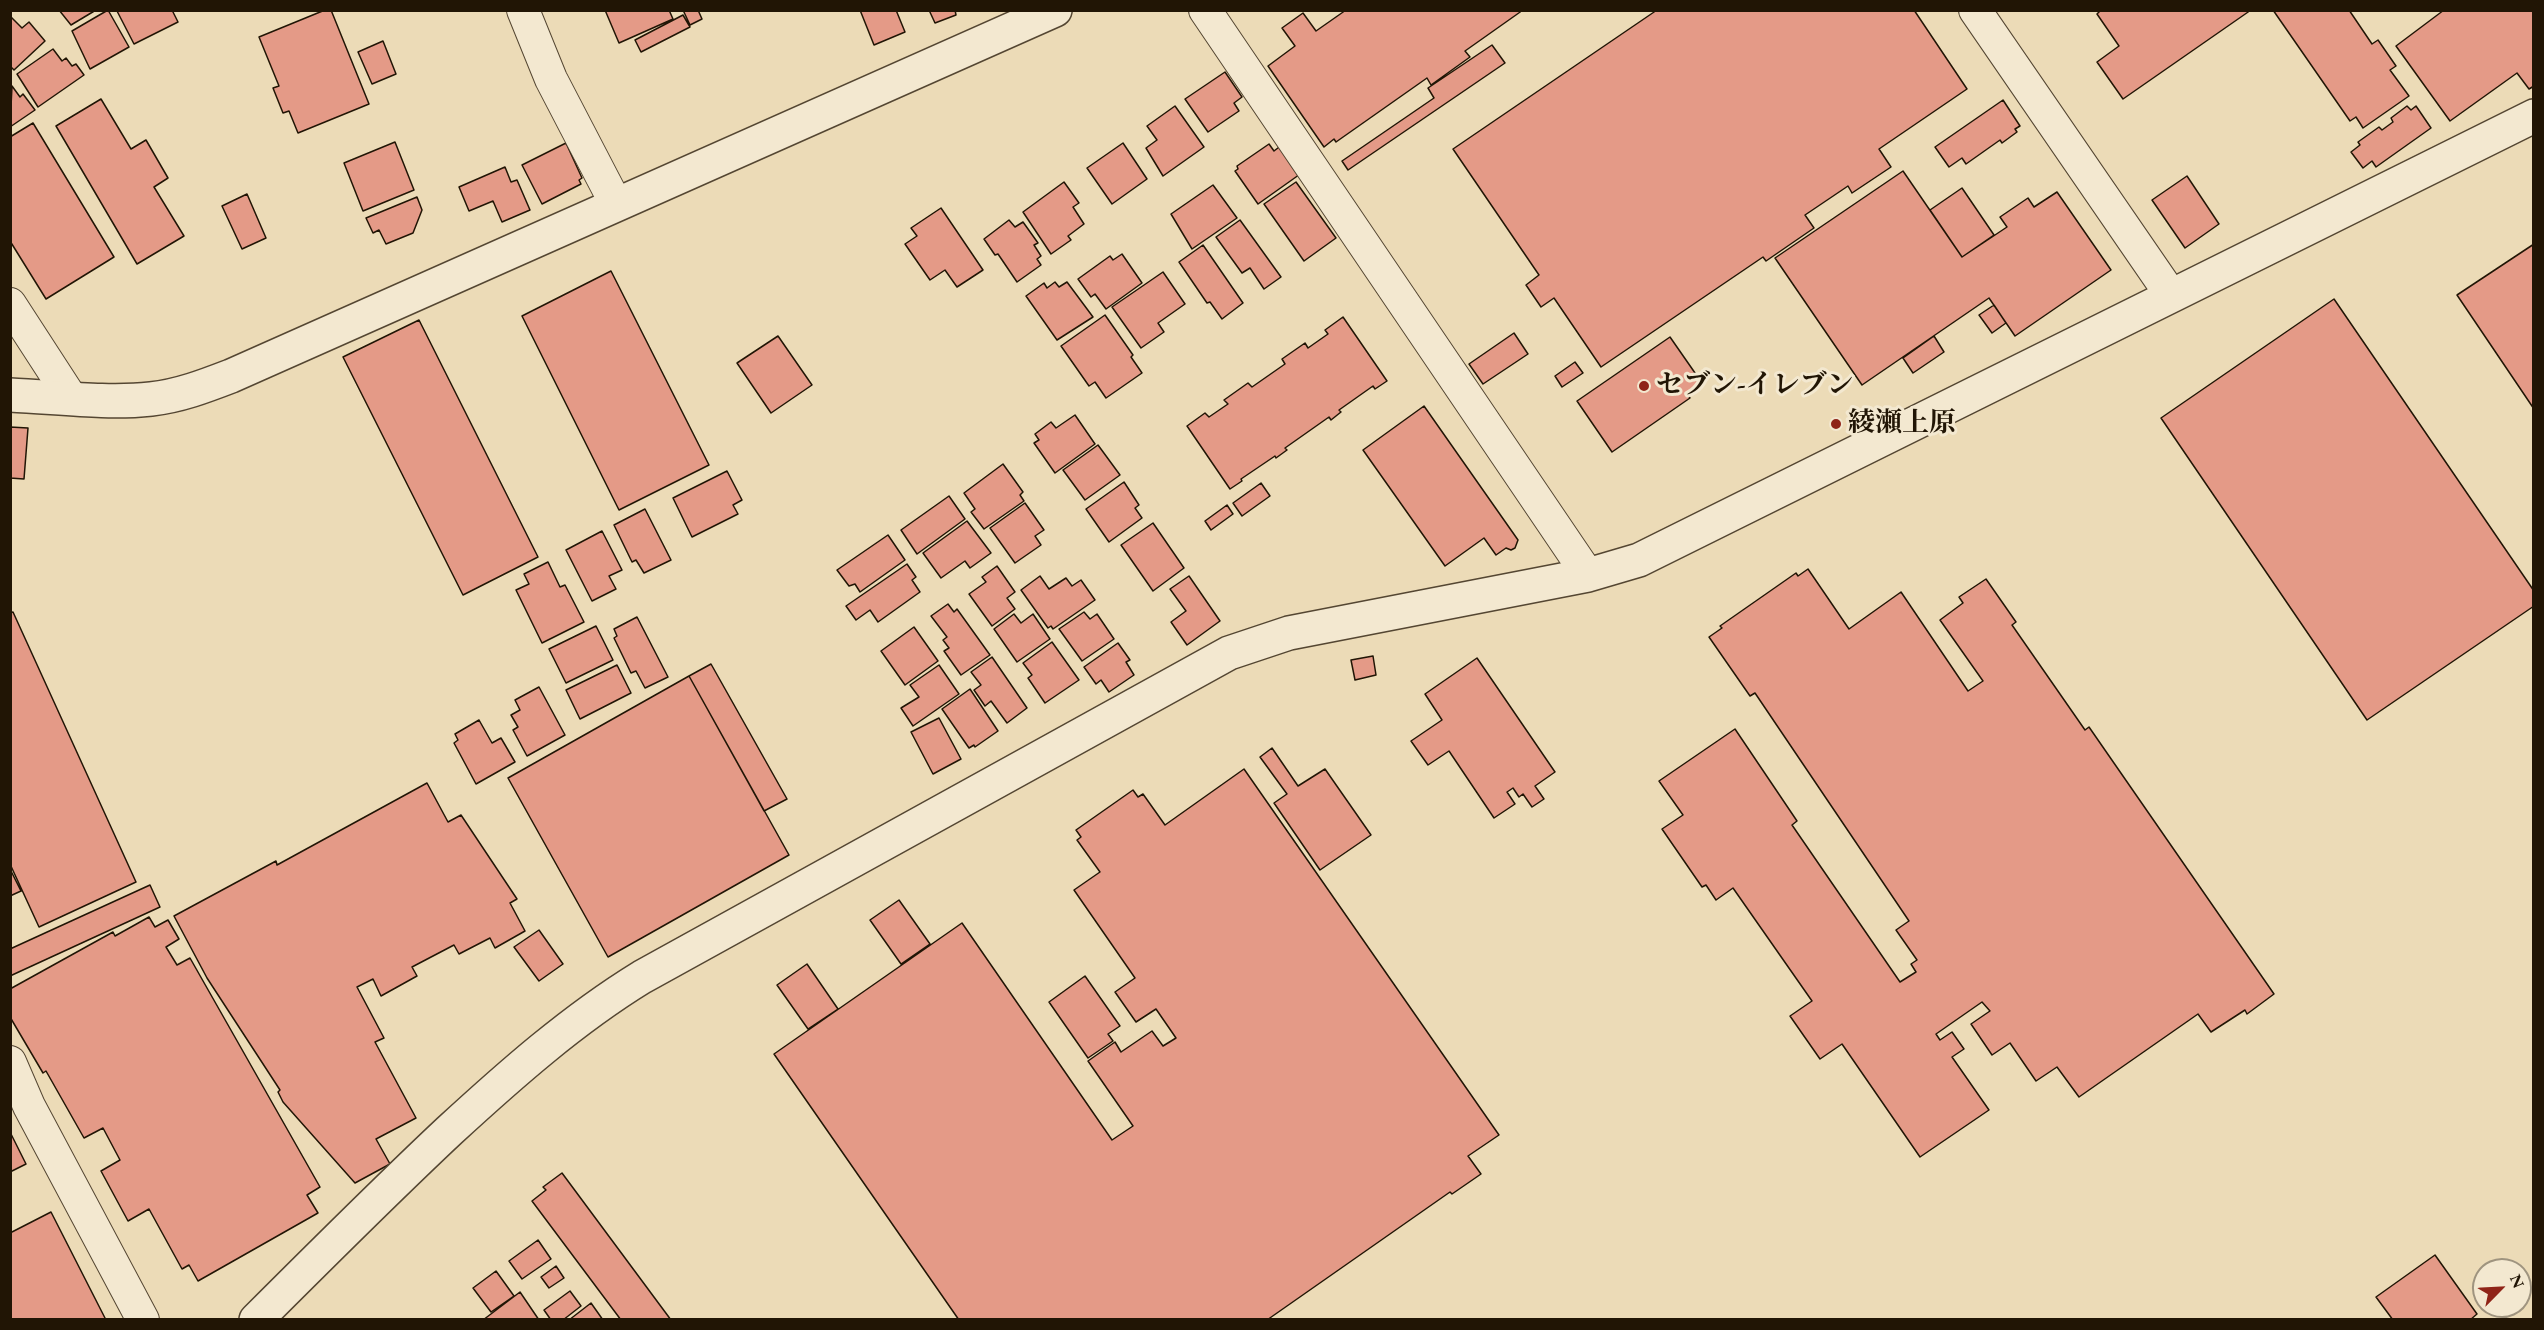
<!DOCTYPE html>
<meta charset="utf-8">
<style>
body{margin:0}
#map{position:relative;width:2544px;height:1330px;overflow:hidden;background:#ecdbb7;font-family:"EB Garamond",serif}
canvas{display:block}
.frame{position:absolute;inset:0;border:12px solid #211505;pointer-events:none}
.north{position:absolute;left:2472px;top:1258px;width:60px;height:60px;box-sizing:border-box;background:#f3e8d0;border:2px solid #9f947f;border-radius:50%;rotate:66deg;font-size:16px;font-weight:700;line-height:24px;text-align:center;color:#211505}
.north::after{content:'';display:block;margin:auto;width:21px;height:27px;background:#8f2418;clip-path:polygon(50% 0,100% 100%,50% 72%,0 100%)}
</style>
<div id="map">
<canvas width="2544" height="1330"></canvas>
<div class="frame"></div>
<div class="north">N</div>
</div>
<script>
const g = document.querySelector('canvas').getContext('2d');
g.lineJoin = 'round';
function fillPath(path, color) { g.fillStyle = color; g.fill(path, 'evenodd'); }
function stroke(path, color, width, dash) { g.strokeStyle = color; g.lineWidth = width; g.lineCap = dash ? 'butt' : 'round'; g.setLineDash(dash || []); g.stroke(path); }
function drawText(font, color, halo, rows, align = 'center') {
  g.font = font + ' "EB Garamond","Noto Serif JP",serif'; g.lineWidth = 6; g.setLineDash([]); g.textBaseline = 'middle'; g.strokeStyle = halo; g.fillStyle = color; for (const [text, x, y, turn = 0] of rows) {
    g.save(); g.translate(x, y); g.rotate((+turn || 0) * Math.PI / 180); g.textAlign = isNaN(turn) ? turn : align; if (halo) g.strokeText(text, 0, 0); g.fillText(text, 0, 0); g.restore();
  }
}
const building = new Path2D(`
 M59,10H96L71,25Z
 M108,10L129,47L90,69L72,31Z
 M172,10L178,22L134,44L117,11Z
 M325,10H331L369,104L298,133L289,111L283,113L273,88L279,86L259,37Z
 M605,10H669L673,19L619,43Z
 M683,10H698L702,19L690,25Z
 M860,10H896L905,32L874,45Z
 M929,10H955L956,15L935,23Z
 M1346,10H1523L1465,51L1470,57L1431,85L1427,78L1336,142L1334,139L1324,147L1268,66L1295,46L1282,28L1303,13L1316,31Z
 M1657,10H1914L1967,89L1879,149L1891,167L1852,193L1848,186L1805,215L1814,228L1766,261L1763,257L1601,367L1554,298L1541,307L1526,285L1539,275L1453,149Z
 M2101,10H2251L2123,99L2097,62L2119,46L2097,14Z
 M2273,10H2349L2372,44L2378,40L2396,66L2390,70L2409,96L2363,128L2356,117L2350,121Z
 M2444,10H2534V86L2529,89L2517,73L2450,121L2396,46Z
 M683,15L690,27L641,52L635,40Z
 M10,16L22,28L29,22L45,41L14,70L10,66Z
 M383,41L396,74L372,84L358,52Z
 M1492,45L1505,63L1348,170L1342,161L1434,98L1428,88Z
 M53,49L62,61L66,58L72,66L76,64L84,75L38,107L17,74Z
 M1225,72L1242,97L1234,103L1239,111L1208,132L1185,99Z
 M12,86L20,97L23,94L35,110L10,127Z
 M101,99L131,149L146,140L168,178L154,187L184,236L137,264L56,126Z
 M2003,100L2020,126L2015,129L2017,132L2002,143L2000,140L1966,164L1962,158L1949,167L1935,147Z
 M1175,106L1204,147L1163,176L1146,148L1157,140L1147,126Z
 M2407,106L2411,110L2416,106L2431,128L2376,167L2372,161L2363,168L2351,152L2360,145L2358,142L2379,127L2382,130L2393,122L2391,118Z
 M33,123L114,257L46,299L10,241V137Z
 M395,142L414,190L363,211L344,163Z
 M566,143L582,178L579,180L581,184L542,204L522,165Z
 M1123,143L1147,179L1112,204L1087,168Z
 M1269,144L1274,151L1283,144L1303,172L1258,204L1235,171L1238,169L1237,166Z
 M505,167L511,182L517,180L530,210L502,222L493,201L469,211L459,187Z
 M1903,171L1962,257L2007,227L2000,217L2028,198L2034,207L2057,192L2111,270L2015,336L1989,298L1862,385L1775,258Z
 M2187,176L2219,224L2185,248L2152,200Z
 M1064,182L1079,203L1073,207L1084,224L1068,236L1071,240L1051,254L1023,212Z
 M1296,182L1336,238L1304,261L1264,204Z
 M1213,185L1237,218L1192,249L1171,214Z
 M1962,188L1994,235L1962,257L1930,210Z
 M247,194L266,238L242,249L222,206Z
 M417,197L422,210L413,233L386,244L379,230L373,233L366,218Z
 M941,208L983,270L957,287L945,270L930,280L905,244L917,236L911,228Z
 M1009,220L1015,227L1023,222L1038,243L1034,245L1041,256L1037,259L1041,265L1017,282L998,254L995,255L984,239Z
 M1240,220L1281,277L1264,289L1250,268L1242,273L1216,237Z
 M2534,244V409L2457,295Z
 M1203,245L1243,303L1222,319L1210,302L1207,303L1179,262Z
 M1122,254L1142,283L1106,309L1095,294L1091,297L1078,279L1110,256L1113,260Z
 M611,271L709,465L619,510L522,316Z
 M1163,272L1185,304L1158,323L1164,332L1141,348L1112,307Z
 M1055,282L1059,287L1067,282L1093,317L1057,340L1026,296L1044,283L1047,288Z
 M2334,299L2534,591V606L2367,720L2161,418Z
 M1994,305L2006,323L1992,333L1979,315Z
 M1105,315L1133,355L1131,357L1142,373L1106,398L1095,382L1089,386L1061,346Z
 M1343,317L1387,381L1375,389L1373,386L1339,410L1341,412L1331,420L1329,417L1285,448L1287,450L1276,458L1275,456L1241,479L1242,481L1230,489L1187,426L1205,413L1209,417L1228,404L1224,400L1248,383L1252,387L1285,364L1282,359L1305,343L1308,348L1328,334L1325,330Z
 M419,320L538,557L463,595L343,357Z
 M1514,333L1528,354L1483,384L1469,364Z
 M778,336L812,385L771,413L737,363Z
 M1934,336L1944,352L1913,373L1903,358Z
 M1670,337L1702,383L1687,394L1690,398L1612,452L1577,401Z
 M1575,362L1583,373L1562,387L1555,376Z
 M1424,406L1518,540L1515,548L1511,550L1506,548L1496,555L1484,538L1445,566L1363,450Z
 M1075,415L1095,444L1055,473L1034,443L1039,440L1035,434L1051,422L1056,428Z
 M10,427L28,428L24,479L10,478Z
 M1098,445L1120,475L1085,500L1063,470Z
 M1003,464L1023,492L1020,495L1024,501L984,529L971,512L975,509L964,493Z
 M727,471L742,500L733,505L738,514L692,537L673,498Z
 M1124,482L1139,505L1135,508L1142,518L1109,542L1086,509Z
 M1261,483L1270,496L1242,516L1233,503Z
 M949,496L965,519L917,554L901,530Z
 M1025,503L1044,530L1035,536L1041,545L1015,563L990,528Z
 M1227,505L1233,514L1211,530L1205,521Z
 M645,509L671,560L644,573L636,560L632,562L614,525Z
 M967,521L991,553L970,568L965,561L941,578L923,553Z
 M1153,523L1184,568L1153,591L1121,545Z
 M602,531L622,570L609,576L616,589L592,601L566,550Z
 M888,535L905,560L860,592L855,584L849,586L837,570Z
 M548,562L560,587L565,585L584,622L542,643L516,590L529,584L524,574Z
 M907,564L916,577L912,580L920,592L878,622L870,610L856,620L846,606Z
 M997,566L1015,592L1007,598L1015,609L992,626L969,594L986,582L982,577Z
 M1808,569L1849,629L1901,592L1968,691L1983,681L1940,620L1963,603L1959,597L1986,579L2016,622L2012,625L2085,730L2089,727L2274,994L2247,1014L2245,1010L2211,1032L2198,1014L2079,1097L2057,1067L2036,1081L2010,1043L1992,1055L1971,1024L1990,1011L1982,1002L1936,1034L1940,1040L1952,1032L1964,1049L1952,1057L1989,1110L1920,1157L1842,1044L1820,1059L1790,1016L1812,1001L1733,888L1716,900L1706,885L1702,887L1662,829L1683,815L1659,781L1735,729L1797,821L1792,825L1900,982L1916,972L1911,964L1917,960L1896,930L1909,921L1755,693L1750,696L1709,637L1722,628L1720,626L1796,573L1798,576Z
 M1040,576L1049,589L1066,578L1072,586L1081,580L1095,600L1053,629L1051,626L1048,628L1021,590Z
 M1189,576L1220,621L1187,645L1171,622L1186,611L1170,589Z
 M948,604L954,612L957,609L990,655L961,675L944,651L949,648L943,640L947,637L931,616Z
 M13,612L136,882L39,927L10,864V613Z
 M1084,612L1090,619L1097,614L1114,639L1082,661L1059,629Z
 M1014,614L1021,623L1033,614L1050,639L1017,662L994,629Z
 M637,617L668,677L645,688L636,671L631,673L614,638L617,636L614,629Z
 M596,626L613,660L566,683L549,649Z
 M914,627L938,661L905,685L881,651Z
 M1052,642L1079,680L1045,703L1028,678L1032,675L1023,663Z
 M1118,643L1130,660L1126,662L1134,675L1109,692L1101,680L1096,684L1084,667Z
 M1373,656L1376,675L1355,680L1351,660Z
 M992,657L1027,708L1007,723L991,701L985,706L974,690L981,685L971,672Z
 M1477,658L1555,772L1535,786L1544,799L1532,807L1523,794L1519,797L1513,788L1507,792L1515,804L1494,818L1449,751L1428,765L1411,741L1442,720L1425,694Z
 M711,664L787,799L764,811L689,676Z
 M617,665L631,693L580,719L566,690Z
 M939,665L959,694L913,726L901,708L919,697L910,685Z
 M689,676L789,855L608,957L508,778Z
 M539,687L565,735L527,756L513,730L518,727L511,715L520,710L515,700Z
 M970,689L998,731L975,747L974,745L969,748L942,709Z
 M939,718L961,759L933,774L911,732Z
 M479,720L492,743L501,738L515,762L476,784L454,743L458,740L455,734Z
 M1272,748L1298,786L1325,769L1371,835L1320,870L1274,803L1287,794L1260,757Z
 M1244,769L1499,1135L1468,1156L1481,1174L1452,1194L1450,1192L1267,1320H959L774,1054L962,923L1112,1140L1133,1126L1088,1061L1115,1042L1121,1052L1152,1031L1163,1046L1176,1038L1156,1009L1136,1022L1115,992L1135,978L1074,890L1100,872L1077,840L1081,837L1076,830L1133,790L1138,797L1143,794L1165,825Z
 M427,783L448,822L461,815L517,899L510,903L525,931L495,948L490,938L459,954L454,945L412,967L417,976L381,996L373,979L357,987L384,1038L375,1042L416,1118L376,1139L390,1164L355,1183L283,1102L278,1092L280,1090L207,978L174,916L276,861L277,865Z
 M10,869L21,891L10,896Z
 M150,885L160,907L10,976V949Z
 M899,900L930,944L901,964L870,920Z
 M149,917L155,927L168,920L179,939L166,947L177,965L190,958L320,1187L307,1195L318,1213L198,1281L189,1265L182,1269L149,1209L128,1221L101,1171L120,1160L103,1128L84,1138L46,1071L43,1073L10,1017V989L113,932L115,936Z
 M539,930L563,964L539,981L514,947Z
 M807,964L838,1009L808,1029L777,985Z
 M1085,976L1120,1026L1108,1034L1113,1041L1088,1058L1049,1002Z
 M10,1132L26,1164L10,1172Z
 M562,1173L671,1320H621L532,1201L546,1190L543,1187Z
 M51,1212L106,1320H10V1233Z
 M538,1240L551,1259L522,1279L509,1261Z
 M2435,1255L2477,1314L2470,1320H2393L2376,1297Z
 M556,1266L564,1278L549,1288L541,1277Z
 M496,1271L514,1296L491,1312L473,1288Z
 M570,1291L581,1306L563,1320H551L544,1310Z
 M520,1292L539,1320H483Z
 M591,1303L603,1320H569Z`);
fillPath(building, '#e49a87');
stroke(building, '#211505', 1.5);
const minor = new Path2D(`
 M523,10L551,79L616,204
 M1205,10L1588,575
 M1975,10L2171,295
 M10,304L71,398
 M10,1062L29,1106L143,1320`);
const tertiary = new Path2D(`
 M10,395C57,397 105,404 151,399C179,396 205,386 231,376L1055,10
 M256,1320C320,1256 384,1192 449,1131C510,1075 572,1020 642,977L1229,653L1289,633L1588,575L1639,560L2534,116`);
stroke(minor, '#544632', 34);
stroke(tertiary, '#544632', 36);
stroke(minor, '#f3e8d0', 32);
stroke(tertiary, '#f3e8d0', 33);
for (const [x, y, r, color] of [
 [1644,386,6,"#8f2418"],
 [1836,424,6,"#8f2418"]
]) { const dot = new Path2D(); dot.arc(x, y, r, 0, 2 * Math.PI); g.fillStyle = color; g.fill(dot); stroke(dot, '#f3e8d0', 2); }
drawText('bold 27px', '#211505', '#f3e8d0', [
 ["セブン-イレブン",1656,386],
 ["綾瀬上原",1848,424]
], 'left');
</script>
